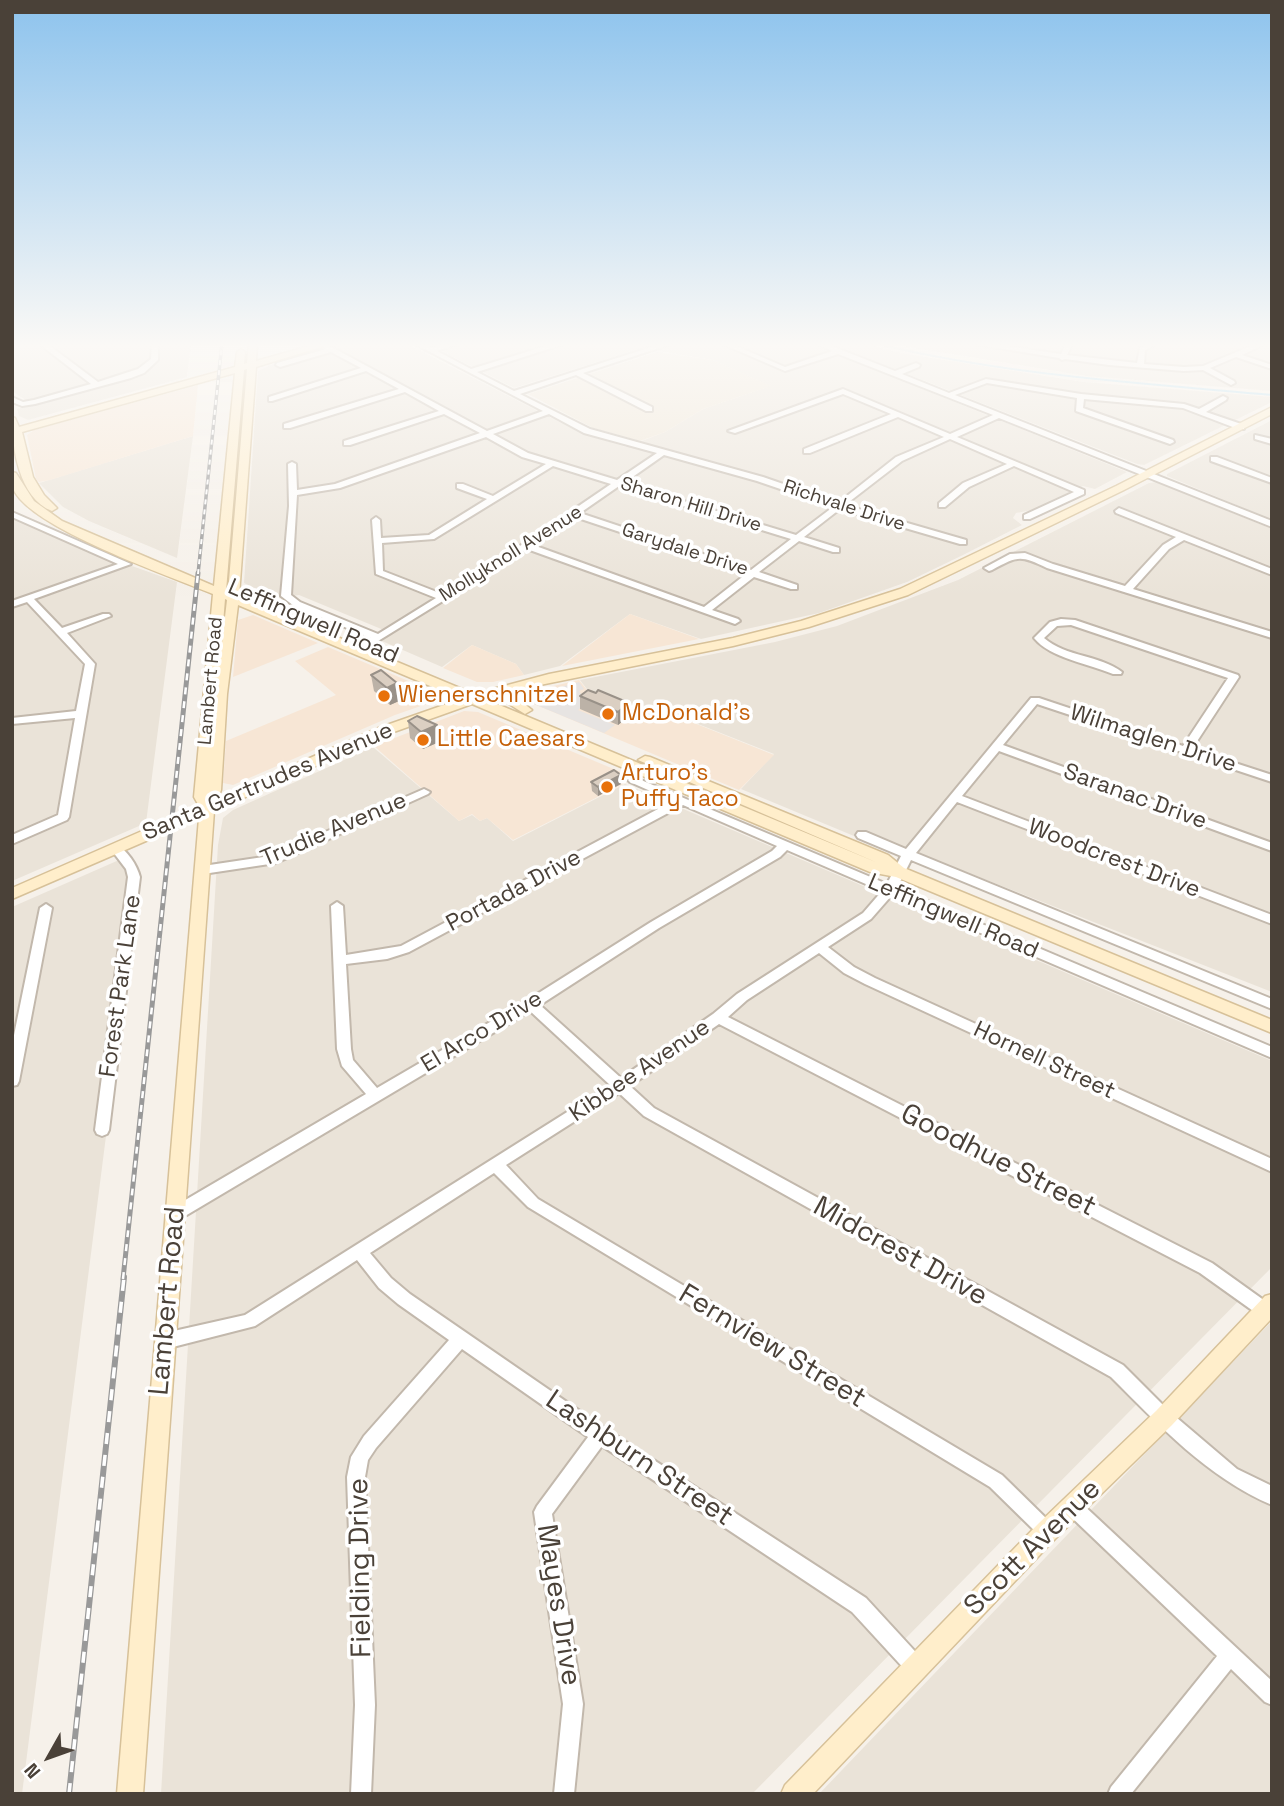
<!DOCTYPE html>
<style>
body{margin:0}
#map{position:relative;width:1284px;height:1806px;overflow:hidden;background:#f6f1ea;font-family:"Space Grotesk",sans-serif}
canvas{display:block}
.frame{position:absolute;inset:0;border:14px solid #4a4138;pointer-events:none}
.north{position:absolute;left:14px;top:1722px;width:70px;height:70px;-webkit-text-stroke:5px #fff;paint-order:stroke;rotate:230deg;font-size:19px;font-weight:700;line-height:28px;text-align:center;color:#4a4138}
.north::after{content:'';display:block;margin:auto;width:24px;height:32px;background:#4a4138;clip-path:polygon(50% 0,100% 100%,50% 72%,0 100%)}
</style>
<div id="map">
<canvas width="1284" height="1806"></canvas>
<div class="frame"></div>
<div class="north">N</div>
</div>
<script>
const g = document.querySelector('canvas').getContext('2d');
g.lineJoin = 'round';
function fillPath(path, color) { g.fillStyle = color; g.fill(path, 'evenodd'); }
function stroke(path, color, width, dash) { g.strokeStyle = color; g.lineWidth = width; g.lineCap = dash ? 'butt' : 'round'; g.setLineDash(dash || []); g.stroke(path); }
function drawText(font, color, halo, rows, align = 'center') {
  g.font = font + ' "Space Grotesk",sans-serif'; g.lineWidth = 7; g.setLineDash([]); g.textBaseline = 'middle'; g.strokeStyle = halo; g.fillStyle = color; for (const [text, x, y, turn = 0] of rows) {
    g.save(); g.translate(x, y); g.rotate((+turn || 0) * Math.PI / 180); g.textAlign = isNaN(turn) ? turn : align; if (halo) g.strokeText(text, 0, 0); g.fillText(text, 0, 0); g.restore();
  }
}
fillPath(new Path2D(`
 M12,343H191L187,377L28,420L19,416L17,409L27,406L24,399L12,391Z
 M346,343H405L581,433L626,447L665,432L703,409L770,386L713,360L642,348L514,388L426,343H810L1127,472L1095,489L1083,486L1033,510L1016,513L1013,518L1022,525L963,555L907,582L819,613L701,639L630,614L560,666L524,675L516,664L472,645L442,667L382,641L391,633L299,595L276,598L244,583L258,371L277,362Z
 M828,343H862L900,353L1084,382L1272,397V402L1144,465L1137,464Z
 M885,343H1272V391L1086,376Z
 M1272,420V520L1167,476V474Z
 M193,436L177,558L89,521L63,507L39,483Z
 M1157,482L1272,529V992L859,830L854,836L741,789L774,754L660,709L650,717L604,698L595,700L580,680L775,642L837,626L958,580L1149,483Z
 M12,517L114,563L132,566L177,582L146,823L12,881Z
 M373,747L459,821L472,815L480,821L487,818L513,841L625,784L1272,1061V1267L752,1794H161L218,845L223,818L233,810Z
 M119,860L132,879L99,1136H106L22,1794H12V907Z
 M1272,1321V1794H819Z`), '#eae3d8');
fillPath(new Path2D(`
 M198,385L193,436L50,480L39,482L36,479L27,435L34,430Z
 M630,614L699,639L562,666Z
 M253,615L318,643L233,677L238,620Z
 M472,645L516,664L524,675L493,682H477L443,668Z
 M328,647L439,694L438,700L395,715L233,785L223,783L226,741L336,695L295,661Z
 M579,680L595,700L604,698L649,717L659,709L774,755L739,790L522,699L532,691Z
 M464,711L478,712L635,778L513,840L487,818L480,821L472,814L459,821L374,746Z`), '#f7e6d5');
fillPath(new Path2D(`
 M657,352L713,360L771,386L703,409L665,432L640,441L593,428L528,394Z`), '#efe5d4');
fillPath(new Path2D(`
 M579,682L584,689L579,691L587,703L578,710L615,725L604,733L534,704L538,701L536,694Z`), '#e7e4e2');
stroke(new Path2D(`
 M874,343C1004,375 1139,383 1272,395`), '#a5daf4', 2);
const street = new Path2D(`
 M38,343H46L98,382L138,369L151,359L152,343H158V360L144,373L131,378L35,404L22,406L12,402V397L23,402L34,400L91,384Z
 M413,343H422L432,348L449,343H460L437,351L471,369L556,343H567L477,372L514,391L664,343H674L583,373L652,407V411H646L576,375L520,394L590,429L763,477L838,503L896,457L944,437L898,417L810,453H804V449L891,414L843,394L735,433L728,431L843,389L950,434L993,415L838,354L785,371L720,343H729L785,367L832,351L815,343H824L895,371L916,363L920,365L919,367L902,374L949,393L986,379L1081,394L1184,404L1199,409L1223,396L1227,398L1226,400L1206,412L1244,425V429H1238L1183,408L1084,399L1083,408L1173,440L1174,442L1170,444L1076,411L1077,398L987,383L955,395L1272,521V527L999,418L957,437L1084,490V494L1030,519H1024V515L1074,492L1014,466L969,487L945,507H939V503L963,483L1007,464L950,439L902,461L845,505L966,540V544H960L840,509L804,537L839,548V552H833L799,541L759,572L797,585V589H791L754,577L712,610L738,619L740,621L735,624L527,549L357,654L352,651L354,649L371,638L294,606L281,596L289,506L288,464L292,462L296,464L297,490L335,484L480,433L444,414L350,445H344V441L439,411L405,392L290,428H284V424L399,389L366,371L272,401H269V397L361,368L331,352L280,367L276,365L277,363L326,349L321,345L326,344L487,431L543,411ZM549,414L584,433L657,453L617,480L528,453L493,434ZM486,437L522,457L546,464L493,496L463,484H457V488L487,499L429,535L381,538L380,520L376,517L372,520L376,574L436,598L378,634L300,602L291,595L297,495L340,488ZM664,455L757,481L833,507L796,535L624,483ZM553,466L611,484L523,544L442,594L383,571L382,543L434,539ZM619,486L791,539L751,570L580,513ZM575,517L746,574L704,607L533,545Z
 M968,343H986L1061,354L1066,343H1073L1067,355L1137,363L1140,348L1150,343H1159L1145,350L1144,364L1184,367L1203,366L1258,343H1267L1242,355L1272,365V369L1236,357L1210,368L1234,381L1235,383L1231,385L1203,370L1184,371L1109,365L1065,359L1062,360L1059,358Z
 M1255,435L1272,439V444L1255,439Z
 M1211,457H1217L1272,478V483L1211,461Z
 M1119,508L1272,569V575L1184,540L1169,549L1133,589L1272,632V638L1047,568C1020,555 1018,556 992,570L989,571L984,568L1010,554L1025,553L1053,564L1125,586L1163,545L1176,537L1116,513L1115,511Z
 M12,512L131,564L34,599L62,628L103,614H109L111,616L67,633L95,664L69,817L67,820L12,844V835L58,815L75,718L12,724V718L76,711L85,664L27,602L12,607V601L118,564L12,517Z
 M1061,619L1075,620L1238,675L1239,677L1192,749L1272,775V782L1037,704L1003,745L1272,843V851L999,751L962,796L1272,915V924L957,802L916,853L1272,999V1009L911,860L897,888L1272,1047V1058L892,895L871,919L828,947L854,967L875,978L1272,1159V1172L865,984L844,973L819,953L747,1000L728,1017L1212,1263L1272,1306V1319L1263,1318L1200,1273L719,1024L630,1086L654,1108L1123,1365L1170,1412L1237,1469L1272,1486V1505C1208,1478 1159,1425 1111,1377L644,1116L619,1093L506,1165L538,1199L1002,1475L1053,1525L1056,1531L1053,1537L1047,1540L1041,1537L990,1487L528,1207L494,1173L370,1253L391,1278L410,1294L606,1429L866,1598L923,1660L926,1667L923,1674L916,1677L909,1674L852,1612L602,1446L552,1514L583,1704L574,1794H554L563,1704L534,1512L537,1506L588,1437L462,1349L376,1448L368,1460L365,1477L375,1705L371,1794H351L355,1705L347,1477L351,1457L364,1436L449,1340L398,1304L379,1288L357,1260L255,1326L165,1349L159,1346L157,1341L159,1336L165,1333L245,1315L610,1085L530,1011L180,1219L175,1220L170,1219L167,1214L170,1209L366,1094L342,1066L337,1049L331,906L337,902L343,906L346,955L401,946L673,801L630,782L628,780L630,778L634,777L887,884L901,856L858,838L856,835L858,832H866L906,849L1031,698H1039L1183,746L1228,678L1071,625L1057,626L1044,638C1066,657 1100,655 1122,672L1121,674H1113C1090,664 1050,658 1034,638L1050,622ZM683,805L777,846L772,851L651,922L526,1001L377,1088L353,1060L351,1049L346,964L387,959L409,952ZM787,850L882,891L863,913L737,994L713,1014L621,1078L540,1005L659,928L780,857Z
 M424,789L430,792L428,794L276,863L203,874L197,870L203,866L270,856Z
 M116,844C127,850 137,865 140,877L109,1130L107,1134L102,1136L97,1134L95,1130L128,877L126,869L110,848Z
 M46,904L52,908L19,1081L17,1085L12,1086V1045L40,908Z
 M1073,1498L1079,1501L1272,1681V1705L1265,1702L1231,1669L1131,1794H1108L1111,1787L1217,1656L1067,1513L1064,1507L1067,1501Z`);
const secondary = new Path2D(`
 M249,343H257L256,361L320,343H334L256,367L239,596L474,694L549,674L733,638L801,621L900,589L1116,486L1272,407V414L1124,490L908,595L809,627L733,646L535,686L534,690L522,698V702L532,710L525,714L509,704L508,698L513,691L485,699L878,863L638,760L645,756L650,757L888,855L904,868L1272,1020V1033L896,877L870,872L472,704L391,733L214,811L143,1794H117L199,818L12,899V888L199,806L194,797L213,594C172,577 27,527 13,488C11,484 12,477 12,472L16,473L34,501L62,521L214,586L235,373L22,432L33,477L44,495L57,508L52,511C19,498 12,448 12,417L15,418L19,427L235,367L237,352L241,349L245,352L244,364L247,363ZM247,369L228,592L226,591L244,370ZM225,599L227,600L220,660ZM238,605L461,699L381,727L218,798L221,790L227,694Z
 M1272,1294V1318L1172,1425L1055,1539L813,1794H781L785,1785L1039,1523L1156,1411L1265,1296Z`);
stroke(street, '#c2b8ac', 4);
stroke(secondary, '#d7c199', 3);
fillPath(street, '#fff');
fillPath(secondary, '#ffeecb');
const railFar2 = new Path2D(`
 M198,574L222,343`);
const railFar1 = new Path2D(`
 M123,1279L198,573`);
const rail = new Path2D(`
 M69,1794L124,1277`);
stroke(railFar2, '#999', 3.5);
stroke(railFar1, '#999', 5);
stroke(rail, '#999', 6);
stroke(railFar2, '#fff', 2, [5]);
stroke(railFar1, '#fff', 2.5, [7]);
stroke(rail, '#fff', 3.5, [11]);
fillPath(new Path2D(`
 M371,675L397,683L399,701L390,705L374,691Z
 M596,693L629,703V716L618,725L580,709V696Z
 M408,721L437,725L439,742L423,749L410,738Z
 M621,775V784L598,796L592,791L591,782Z`), '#bcb2a7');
fillPath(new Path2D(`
 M397,683L399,701L390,705L387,688Z
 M629,703V716L618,725V712Z
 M437,725L439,742L423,749L421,732Z
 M621,775V784L598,796V787Z`), '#999188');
const building = new Path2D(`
 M381,670L397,683L387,688L371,675Z
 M588,690L596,693L598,690L629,703L618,712L580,696Z
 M417,716L437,725L421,732L408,721Z
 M614,770L621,775L598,787L591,782Z`);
fillPath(building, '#dbcfc2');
stroke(building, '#999188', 2);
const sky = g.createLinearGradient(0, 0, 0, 596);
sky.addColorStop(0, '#8dc3ed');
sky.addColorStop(0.58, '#fbf9f6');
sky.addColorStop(1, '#fbf9f600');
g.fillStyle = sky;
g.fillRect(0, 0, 1284, 596);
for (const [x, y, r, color] of [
 [384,696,7,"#e8710a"],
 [608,714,7,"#e8710a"],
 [423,740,7,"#e8710a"],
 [607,787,7,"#e8710a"]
]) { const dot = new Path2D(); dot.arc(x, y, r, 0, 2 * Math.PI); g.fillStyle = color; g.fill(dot); stroke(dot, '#fff', 2.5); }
drawText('19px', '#4a4138', '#fff', [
 ["Sharon Hill Drive",691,505,17],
 ["Richvale Drive",844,506,18],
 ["Garydale Drive",685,550,18],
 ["Mollyknoll Avenue",511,554,-32],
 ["Lambert Road",211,681,-85]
]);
drawText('23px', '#4a4138', '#fff', [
 ["Leffingwell Road",313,622,23],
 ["Wilmaglen Drive",1153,739,18],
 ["Santa Gertrudes Avenue",268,782,-23],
 ["Saranac Drive",1135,797,20],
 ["Trudie Avenue",334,830,-23],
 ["Woodcrest Drive",1114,859,21],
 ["Portada Drive",514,891,-28],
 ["Leffingwell Road",953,917,23],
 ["Forest Park Lane",121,986,-82],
 ["El Arco Drive",482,1032,-31],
 ["Hornell Street",1044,1061,25],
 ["Kibbee Avenue",640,1071,-34]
]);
drawText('23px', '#c56008', '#fff', [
 ["Wienerschnitzel",398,696],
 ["McDonald's",622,714],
 ["Little Caesars",437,740],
 ["Arturo's",621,774],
 ["Puffy Taco",621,800]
], 'left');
drawText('28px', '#4a4138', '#fff', [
 ["Goodhue Street",998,1161,27],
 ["Midcrest Drive",900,1252,29],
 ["Lambert Road",168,1301,-85],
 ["Fernview Street",772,1347,31],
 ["Lashburn Street",639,1459,34],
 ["Scott Avenue",1033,1548,-45],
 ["Fielding Drive",361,1568,-91],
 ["Mayes Drive",558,1605,81]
]);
</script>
